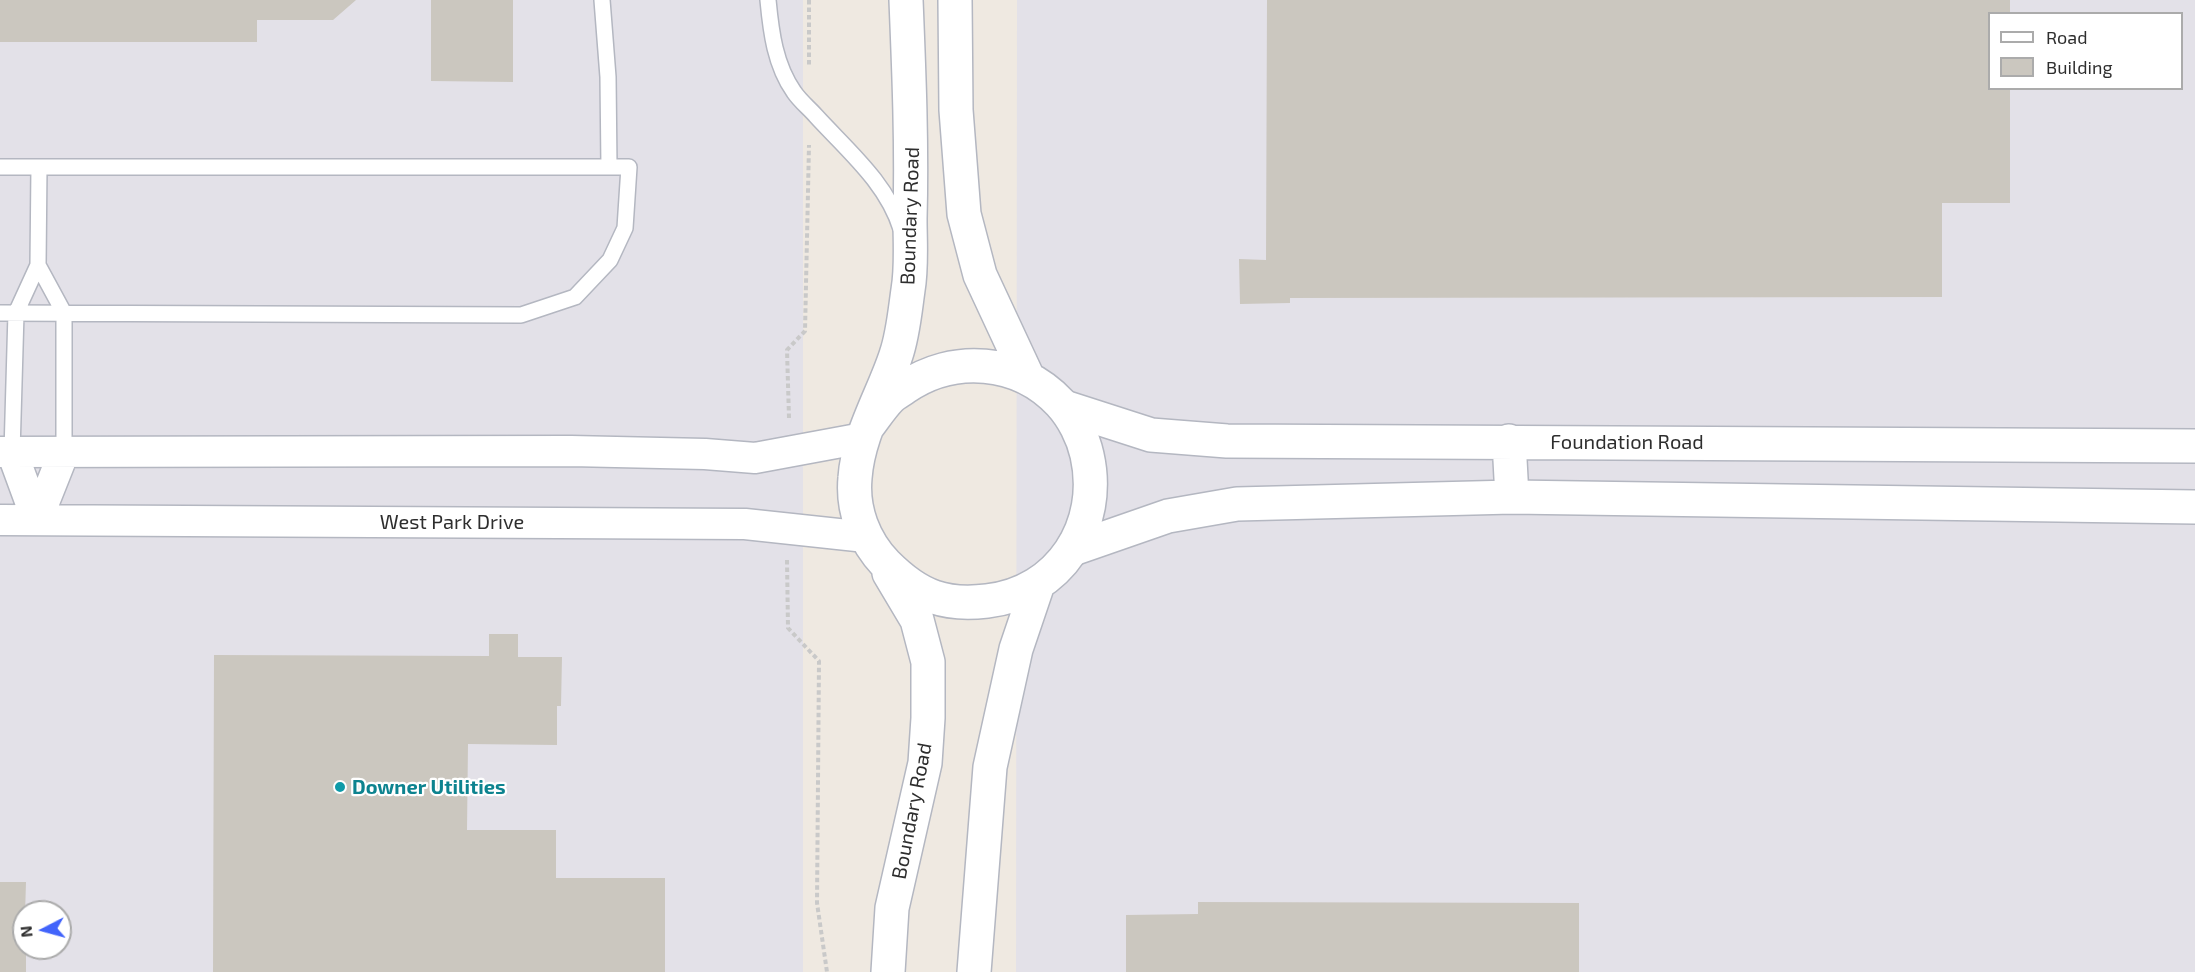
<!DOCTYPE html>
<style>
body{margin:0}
#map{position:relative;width:2195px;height:972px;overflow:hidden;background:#efe9e1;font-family:"Exo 2",sans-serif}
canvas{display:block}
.legend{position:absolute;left:1988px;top:12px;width:195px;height:78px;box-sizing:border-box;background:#fff;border:2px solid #ababab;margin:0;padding:8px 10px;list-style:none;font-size:18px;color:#2e2e2e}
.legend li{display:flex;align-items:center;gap:12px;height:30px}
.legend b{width:30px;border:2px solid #ababab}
.north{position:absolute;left:12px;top:900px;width:60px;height:60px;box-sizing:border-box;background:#fff;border:2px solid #ababab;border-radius:50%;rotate:264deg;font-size:16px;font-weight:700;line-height:24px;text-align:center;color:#2e2e2e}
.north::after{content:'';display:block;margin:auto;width:21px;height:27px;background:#4264fb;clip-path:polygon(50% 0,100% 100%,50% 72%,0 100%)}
</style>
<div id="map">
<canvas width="2195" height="972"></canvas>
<ul class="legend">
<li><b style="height:8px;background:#fff"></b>Road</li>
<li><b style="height:16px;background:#cbc7bf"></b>Building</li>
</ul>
<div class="north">N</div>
</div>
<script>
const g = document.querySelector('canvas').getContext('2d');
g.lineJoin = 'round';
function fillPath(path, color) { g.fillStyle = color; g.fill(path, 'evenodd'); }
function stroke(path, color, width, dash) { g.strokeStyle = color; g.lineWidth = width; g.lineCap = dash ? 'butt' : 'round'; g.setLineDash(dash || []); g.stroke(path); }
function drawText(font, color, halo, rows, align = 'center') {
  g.font = font + ' "Exo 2",sans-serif'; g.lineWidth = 4.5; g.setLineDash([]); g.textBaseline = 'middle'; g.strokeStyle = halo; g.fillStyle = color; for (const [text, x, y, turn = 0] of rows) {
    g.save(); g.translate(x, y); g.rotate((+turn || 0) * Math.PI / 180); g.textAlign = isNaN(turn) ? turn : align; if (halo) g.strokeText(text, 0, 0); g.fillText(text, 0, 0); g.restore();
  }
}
fillPath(new Path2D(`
 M0,0H803V972H0ZM24,912H60V948H24Z
 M1017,0H2195V972H1016ZM1990,14H2182V88H1990Z`), '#e3e1e8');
fillPath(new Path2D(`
 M0,0H356L333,20H257V42H0Z
 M431,0H513V82L431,81Z
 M1267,0H2010V14H1990V88H2010V203H1942V297L1290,298V303L1240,304L1239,259L1266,260Z
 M489,634H518V657H562L561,706H557V745L468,744L467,830H556V878H665V972H213L214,655L489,656Z
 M0,882H26L24,948H26V972H0Z
 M1198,902L1579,903V972H1126V915L1198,914Z`), '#cbc7bf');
const service = new Path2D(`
 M602,0L608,77L609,167
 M768,0C771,32 775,65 794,92C800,101 809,108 816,116C847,150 887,183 901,229
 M0,167H629L625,228L610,260L575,297L521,315L0,313
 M38,265L64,313V452
 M12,452L16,313L38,265L39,167`);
const minor = new Path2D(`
 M0,452L571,451L705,454L755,458L863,438
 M12,452L37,520
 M0,520L745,524L866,537
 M37,520L64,452`);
const tertiary = new Path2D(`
 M1064,407L1151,435L1227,441L2195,446
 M1509,441L1512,497
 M1073,549L1168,516L1237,504L1512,497L2195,507`);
const secondary = new Path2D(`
 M955,0L956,110L964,214L980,275L1028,378
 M868,426C875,417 882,406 890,398C894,394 900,391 904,388C953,354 1019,359 1060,403C1073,417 1083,437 1087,455C1103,525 1060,593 987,601C970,603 951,603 934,597C916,591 900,578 886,564C864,541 852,510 855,478C858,434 883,395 896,355C903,335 905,311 908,290C912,267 910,243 910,219C912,146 909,73 906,0
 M888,972L892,908L925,763L928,718V662L917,620L889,573
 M974,972L990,767L1016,649L1038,584`);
stroke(service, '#b4b7c1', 18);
stroke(minor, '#b4b7c1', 33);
stroke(tertiary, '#b4b7c1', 36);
stroke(secondary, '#b4b7c1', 36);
stroke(new Path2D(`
 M809,0V65
 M789,418L787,350L805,331L809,145
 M787,560L788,628L819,661L817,903L827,972`), '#c9c9c9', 4, [4.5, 3]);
stroke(service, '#fff', 15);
stroke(minor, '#fff', 30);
stroke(tertiary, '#fff', 33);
stroke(secondary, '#fff', 33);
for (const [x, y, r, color] of [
 [340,787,6,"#0f9aa8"]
]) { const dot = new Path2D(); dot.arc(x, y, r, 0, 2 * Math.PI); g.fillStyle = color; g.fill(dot); stroke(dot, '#fff', 2); }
drawText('20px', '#2e2e2e', '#fff', [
 ["Boundary Road",910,216,-88],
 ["Foundation Road",1627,442],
 ["West Park Drive",452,522],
 ["Boundary Road",912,811,-79]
]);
drawText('bold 20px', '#0d838f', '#fff', [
 ["Downer Utilities",352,787]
], 'left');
</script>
